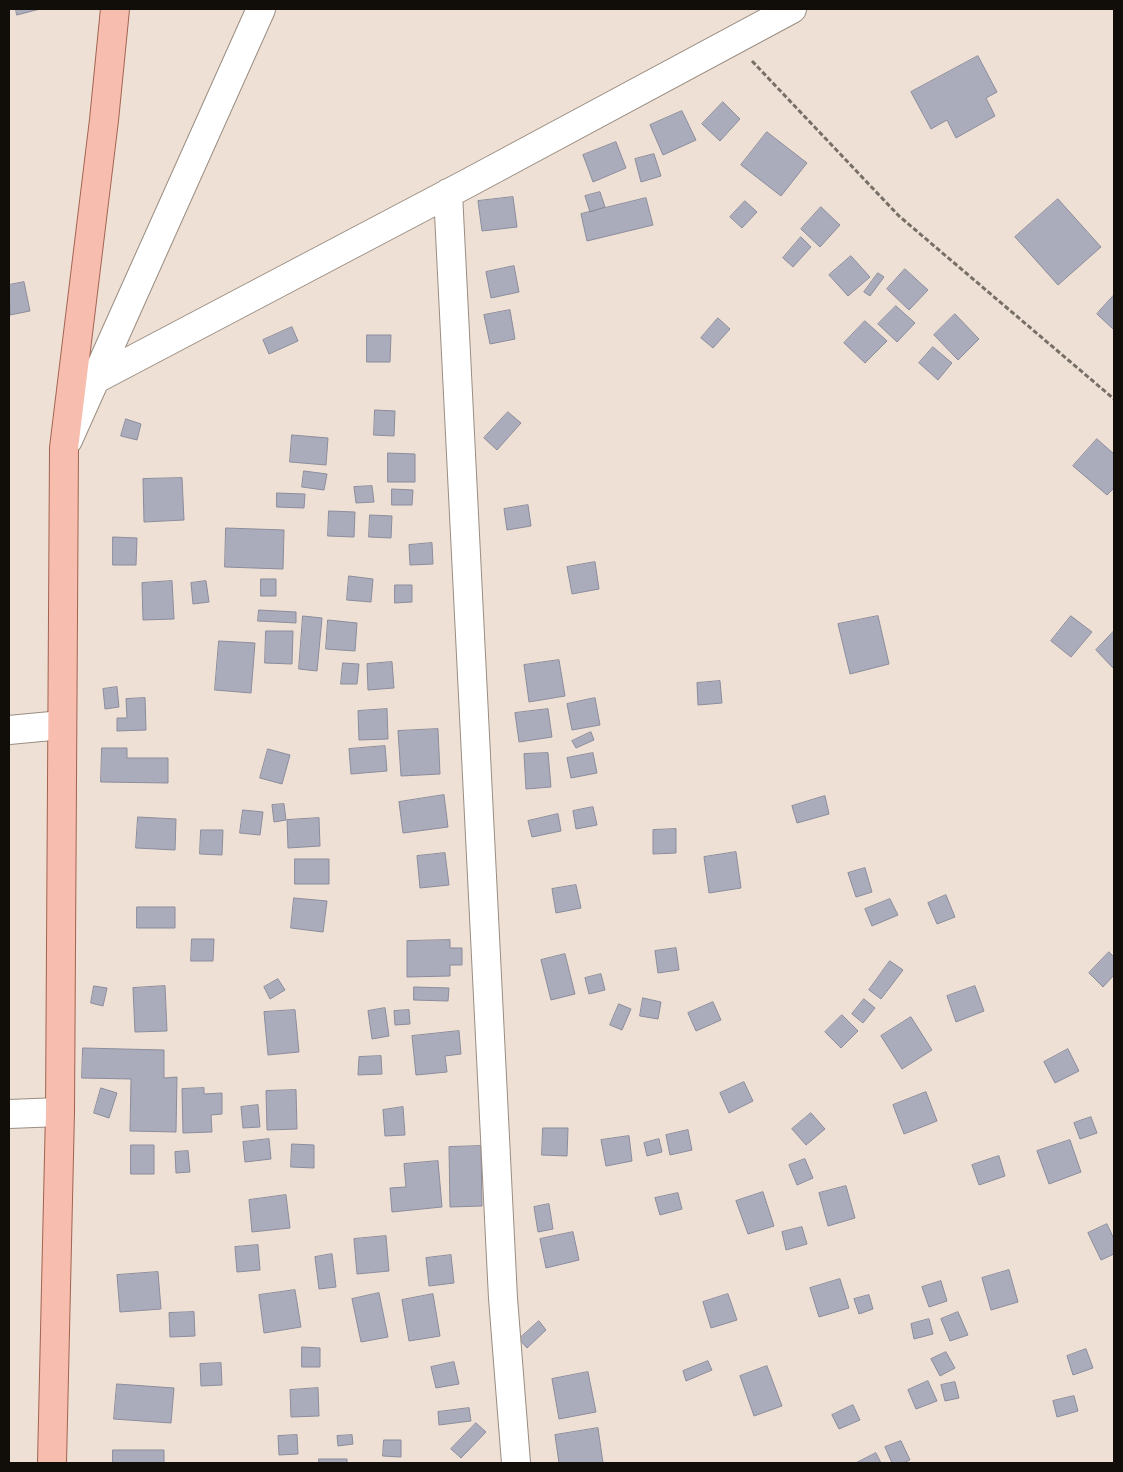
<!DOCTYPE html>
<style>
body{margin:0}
#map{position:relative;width:1123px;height:1472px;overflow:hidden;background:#eee0d4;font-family:Bitter,serif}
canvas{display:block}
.frame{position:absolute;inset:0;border:10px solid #110d09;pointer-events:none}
</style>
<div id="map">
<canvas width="1123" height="1472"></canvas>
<div class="frame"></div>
</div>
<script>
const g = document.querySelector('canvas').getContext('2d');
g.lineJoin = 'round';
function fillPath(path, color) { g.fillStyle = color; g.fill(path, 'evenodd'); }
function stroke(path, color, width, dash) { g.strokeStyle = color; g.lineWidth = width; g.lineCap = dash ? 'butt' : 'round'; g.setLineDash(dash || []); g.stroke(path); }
const building = new Path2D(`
 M16,9H40L17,15Z
 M978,56L997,92L986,98L995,116L956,138L947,120L931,129L911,92Z
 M723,102L740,119L720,141L702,124Z
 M682,111L696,140L663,155L650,125Z
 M767,132L807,163L781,196L741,165Z
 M616,142L626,168L593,182L583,155Z
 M654,154L661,176L641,182L635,159Z
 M600,192L605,207L590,212L585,196Z
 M513,197L517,227L482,231L478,201Z
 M646,198L653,225L587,241L581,214Z
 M1058,199L1101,247L1058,285L1015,237Z
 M745,201L757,212L742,228L730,217Z
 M821,207L840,225L820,247L801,229Z
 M801,237L811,247L793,267L783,258Z
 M851,256L870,277L848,296L829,275Z
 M514,266L519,292L491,298L486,272Z
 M905,269L928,290L909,310L887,289Z
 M878,273L884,277L870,296L864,292Z
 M24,282L30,311L10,315L9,285Z
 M1114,295V330L1097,314Z
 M896,306L915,323L897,342L878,324Z
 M510,310L515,339L490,344L484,315Z
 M955,314L979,339L958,360L934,335Z
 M718,318L730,329L713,348L701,338Z
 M865,321L887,341L865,363L844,343Z
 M292,327L298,341L269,354L263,340Z
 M367,335H391L390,362H367Z
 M933,347L952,363L938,380L919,363Z
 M375,410L395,411L394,436L374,435Z
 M508,412L521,423L497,450L484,438Z
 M126,419L141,424L137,440L121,436Z
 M292,435L328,438L326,465L290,462Z
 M1097,439L1114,454V488L1107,495L1073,466Z
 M388,453L415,454V482H388Z
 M304,471L327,474L324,490L302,487Z
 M182,478L184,520L144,522L143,479Z
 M372,486L374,502L356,503L354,487Z
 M392,489L413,490L412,505H392Z
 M277,493L305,494L304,508L277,507Z
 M528,505L531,526L507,530L504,509Z
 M329,511L355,512L354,537L328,536Z
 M370,515L392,516L391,538L369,537Z
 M226,528L284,530L283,569L225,567Z
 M113,537L137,538L136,565H113Z
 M432,543L433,564L410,565L409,545Z
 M595,562L599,589L572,594L567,567Z
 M349,576L373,579L371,602L347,600Z
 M261,579H276V596H261Z
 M172,581L174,619L143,620L142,583Z
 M206,581L209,602L193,604L191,583Z
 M395,585H412V602L395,603Z
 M259,610L296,612V623L258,621Z
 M303,616L322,618L317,671L299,669Z
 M878,616L889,664L850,674L838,624Z
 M1071,616L1092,632L1071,657L1051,641Z
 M328,620L357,623L355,651L326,649Z
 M266,631H293L292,664L265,663Z
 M1114,631V669L1096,650Z
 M219,641L255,643L251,693L215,690Z
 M559,660L565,696L529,702L524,665Z
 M392,662L394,688L368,690L367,664Z
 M343,663L359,664L357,684H341Z
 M720,681L722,703L698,705L697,683Z
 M117,687L119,707L105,709L103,689Z
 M145,698L146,730L117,731V718H127L126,699Z
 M595,698L600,725L572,730L567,704Z
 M387,709L388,739L359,740L358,711Z
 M548,709L552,737L519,742L515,713Z
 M438,729L440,774L401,776L398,731Z
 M591,732L594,740L576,748L572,741Z
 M385,746L387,771L351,774L349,749Z
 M102,748H127V758H168V783L101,782Z
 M268,749L290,755L282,784L260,778Z
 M548,753L551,787L526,789L524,754Z
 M593,753L597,773L571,778L567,758Z
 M444,795L448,827L403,833L399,802Z
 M825,796L829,814L797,823L792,806Z
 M284,804L286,820L274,822L272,805Z
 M593,807L597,825L576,829L573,811Z
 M243,810L263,812L260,835L240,833Z
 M558,814L561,831L532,837L528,821Z
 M138,817L176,819L175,850L136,848Z
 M319,818L320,846L288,848L287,820Z
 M676,829V853L653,854V830Z
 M201,830H223L222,855L200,854Z
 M736,852L741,888L709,893L704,857Z
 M445,853L449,885L420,888L417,856Z
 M295,859H329V884H295Z
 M865,868L872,892L856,897L848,873Z
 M576,885L581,908L556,913L552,889Z
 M946,895L955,917L937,924L928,903Z
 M294,898L327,901L323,932L291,928Z
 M890,899L898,915L872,926L865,909Z
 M137,907H175V928H137Z
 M192,939H214L213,961H191Z
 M450,940V948H462V965H450V976L407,977V941Z
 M676,948L679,970L658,973L655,951Z
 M1109,952L1114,957V975L1103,987L1089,973Z
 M565,954L575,994L551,1000L541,960Z
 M890,961L903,970L881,999L869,990Z
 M601,974L605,990L589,994L585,978Z
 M278,979L285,990L270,999L264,987Z
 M94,986L107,988L103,1006L91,1003Z
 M165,986L167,1031L135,1032L133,988Z
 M975,986L984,1011L956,1022L947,996Z
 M414,987L449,988L448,1001L414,1000Z
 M643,998L661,1002L658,1019L640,1016Z
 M864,999L875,1008L863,1023L852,1014Z
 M713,1002L721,1020L696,1031L688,1013Z
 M619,1004L631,1009L622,1030L610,1025Z
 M385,1008L389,1036L372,1039L368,1011Z
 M295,1010L299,1052L268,1055L264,1012Z
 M409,1010L410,1024L395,1025L394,1011Z
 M842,1015L858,1031L841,1048L825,1032Z
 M911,1017L932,1050L902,1069L881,1036Z
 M459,1031L461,1054L445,1056L447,1072L416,1075L412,1036Z
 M83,1048L164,1050V1078L177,1077L176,1132L130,1131L131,1079L82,1078Z
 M1068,1049L1079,1071L1055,1083L1044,1062Z
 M381,1056L382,1074L358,1075L359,1057Z
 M744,1082L753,1101L729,1113L720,1093Z
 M101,1088L117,1093L109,1118L94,1113Z
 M204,1088V1094L222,1093V1114L211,1115L212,1132L183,1133L182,1089Z
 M296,1090L297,1129L267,1130L266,1091Z
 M926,1092L937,1121L904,1134L893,1105Z
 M258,1105L260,1127L243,1128L241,1107Z
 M403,1107L405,1135L385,1136L383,1110Z
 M811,1113L825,1129L806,1145L792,1129Z
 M1091,1117L1097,1133L1080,1139L1074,1123Z
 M543,1128H568L567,1156L542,1155Z
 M688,1130L692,1150L670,1155L666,1135Z
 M629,1136L632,1161L606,1166L601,1140Z
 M269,1139L271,1159L245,1162L243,1142Z
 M659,1139L662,1152L647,1156L644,1143Z
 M1070,1140L1081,1172L1049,1184L1037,1151Z
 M292,1144L314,1145V1168L291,1167Z
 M131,1145H154V1174H131Z
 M481,1146L482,1206L450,1207L449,1147Z
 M188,1151L190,1172L176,1173L175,1152Z
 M999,1156L1005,1176L979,1185L972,1165Z
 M805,1159L813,1178L797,1185L789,1165Z
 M438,1161L442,1207L392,1212L390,1188L406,1187L404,1164Z
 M846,1186L855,1218L828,1226L819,1193Z
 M763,1192L774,1226L748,1234L736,1201Z
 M678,1193L682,1209L660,1215L655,1198Z
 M286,1195L290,1228L252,1232L249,1200Z
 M549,1204L553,1229L538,1232L534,1207Z
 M1107,1224L1114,1239V1254L1101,1260L1088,1233Z
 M802,1227L807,1244L786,1250L782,1232Z
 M573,1232L579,1260L546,1268L540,1239Z
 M386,1236L389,1271L357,1274L354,1239Z
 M258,1245L260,1270L237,1272L235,1247Z
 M332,1254L336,1287L319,1289L315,1257Z
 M451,1255L454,1283L429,1286L426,1258Z
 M1009,1270L1018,1302L991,1310L982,1278Z
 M158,1272L161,1309L120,1312L117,1275Z
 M840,1279L849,1308L819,1317L810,1288Z
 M941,1281L947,1301L929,1307L922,1287Z
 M295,1290L301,1327L264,1333L259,1295Z
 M379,1293L388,1337L361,1342L352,1299Z
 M433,1294L440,1336L409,1341L402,1300Z
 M728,1294L737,1320L711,1328L703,1302Z
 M869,1295L873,1309L859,1314L854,1299Z
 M194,1312L195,1336L170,1337L169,1313Z
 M958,1312L968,1335L950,1341L941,1319Z
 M929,1319L933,1334L914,1339L911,1324Z
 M539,1321L546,1330L527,1348L519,1339Z
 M302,1347L320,1348V1367H302Z
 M1086,1349L1093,1368L1073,1375L1067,1356Z
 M946,1352L955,1368L940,1376L931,1359Z
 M708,1361L712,1370L686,1381L683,1371Z
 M454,1362L459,1384L436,1388L431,1367Z
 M221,1363L222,1385L201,1386L200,1364Z
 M767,1366L782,1406L754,1416L740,1376Z
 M588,1372L596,1412L559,1419L552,1379Z
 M928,1381L937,1401L916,1409L908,1390Z
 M955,1382L959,1398L945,1401L941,1385Z
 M117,1384L174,1388L171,1423L114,1419Z
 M318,1388L319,1416L291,1417L290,1390Z
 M1074,1396L1078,1411L1057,1417L1053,1401Z
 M853,1405L860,1420L839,1429L832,1415Z
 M469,1408L471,1421L439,1425L438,1412Z
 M476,1423L486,1432L461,1458L451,1449Z
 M598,1428L603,1463H559L555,1435Z
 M297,1435L298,1454L279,1455L278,1436Z
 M352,1435L353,1444L338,1446L337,1436Z
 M384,1440H401V1457L383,1456Z
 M901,1441L910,1460L903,1463H892L885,1447Z
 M113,1450H164V1463H113Z
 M876,1453L881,1463H856Z
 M319,1459H347V1463H319Z`);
fillPath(building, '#aaacbc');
stroke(building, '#8b8c9c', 1);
const minor = new Path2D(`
 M448,193L503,1298L516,1463
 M96,379L468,183L792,9
 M68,440L261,9
 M9,730L62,725
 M9,1114L60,1112`);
const major = new Path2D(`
 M52,1463L60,1112L64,448L104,120L115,9`);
stroke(minor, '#9a8d82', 30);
stroke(major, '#a36351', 30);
stroke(new Path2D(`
 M752,61L899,216L1114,399`), '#787068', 3, [5, 2.5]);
stroke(minor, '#fff', 28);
stroke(major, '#f7bdae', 28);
</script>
